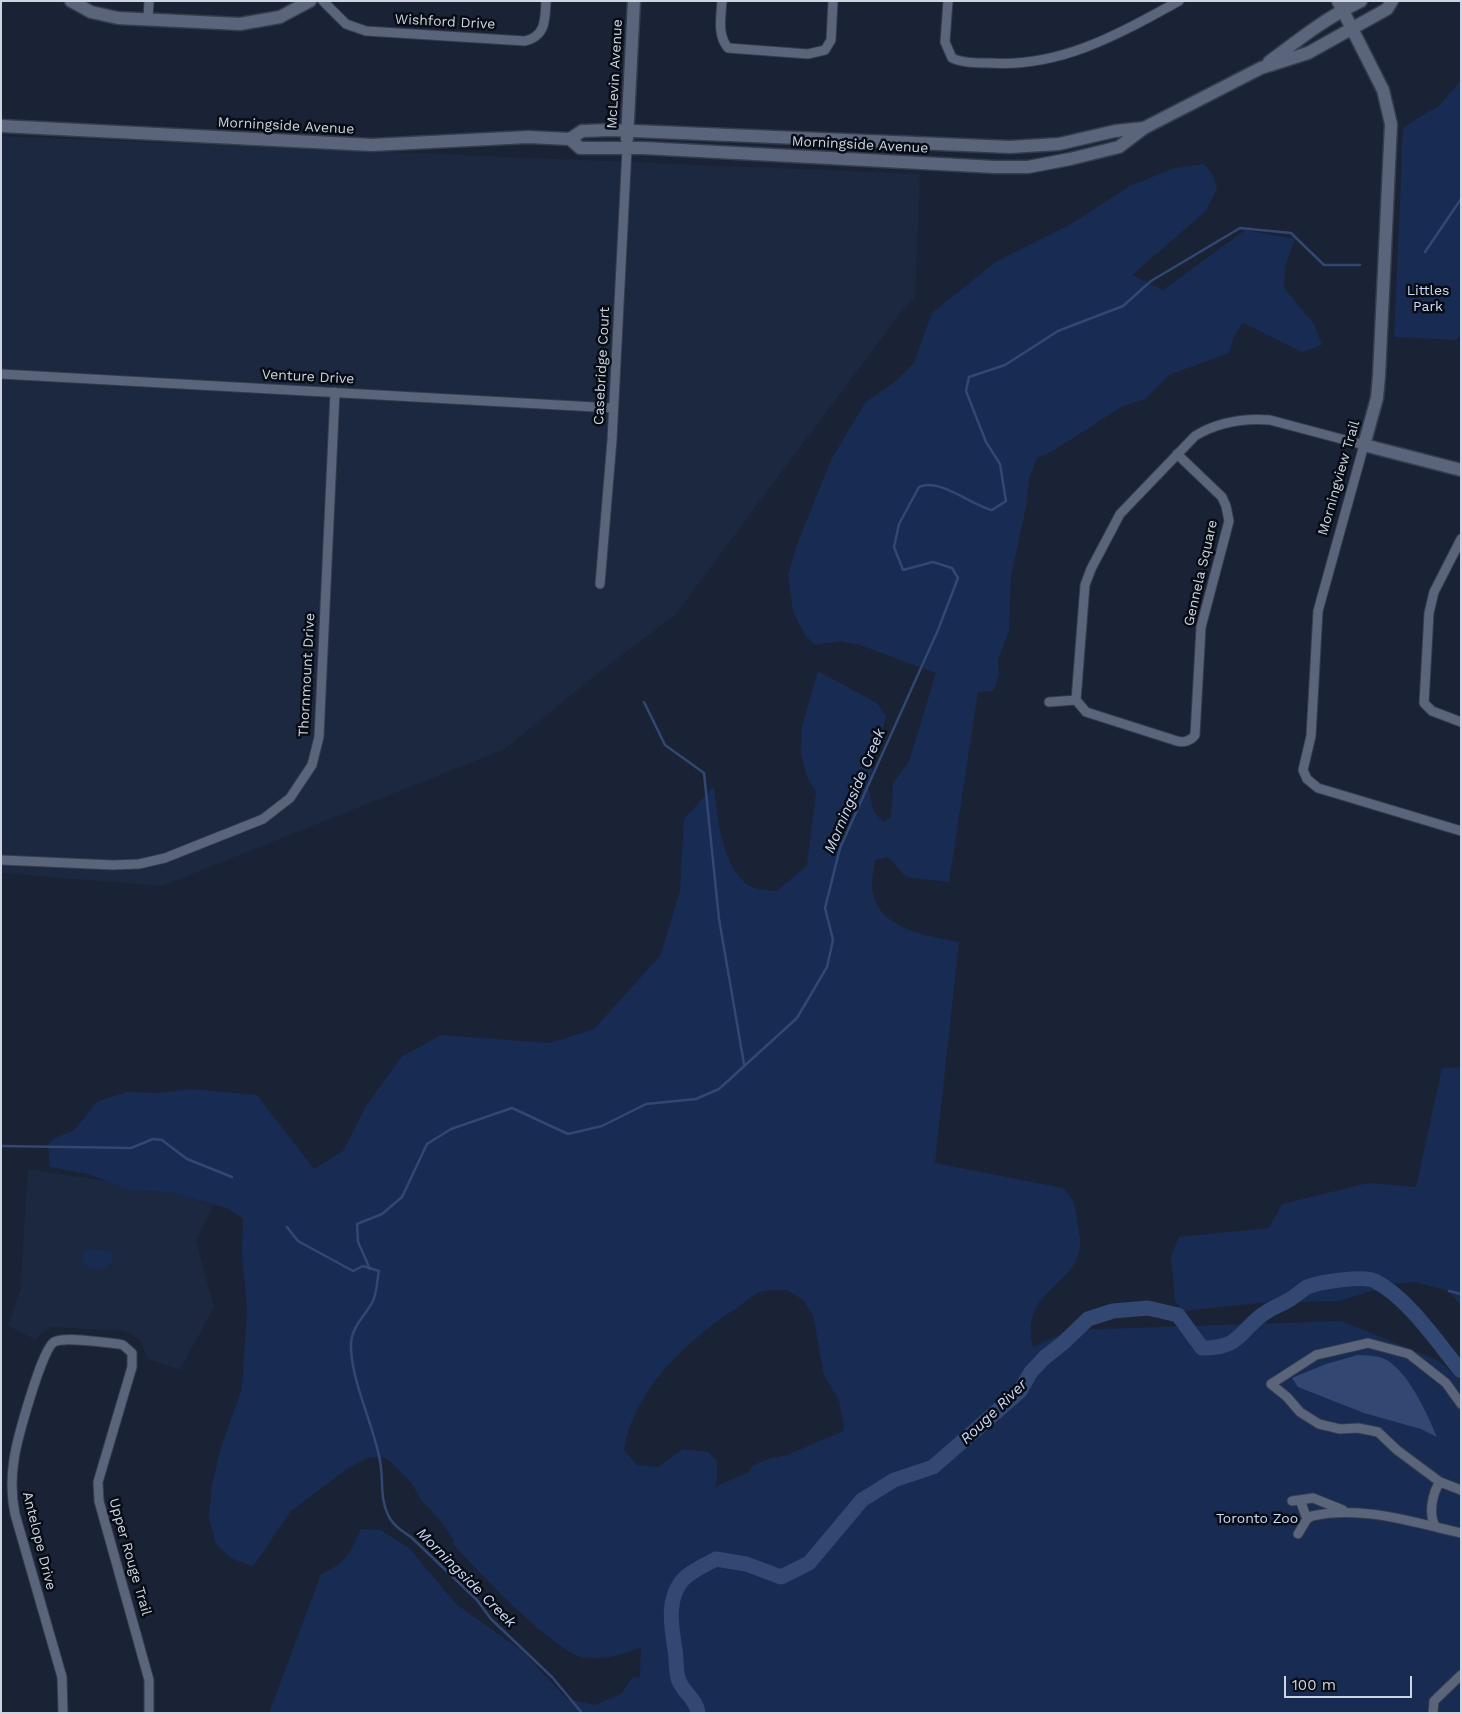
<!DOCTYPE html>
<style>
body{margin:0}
#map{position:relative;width:1462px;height:1714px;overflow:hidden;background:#192335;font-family:"Work Sans",sans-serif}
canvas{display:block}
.frame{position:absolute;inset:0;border:2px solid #ced5e1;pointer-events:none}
.scale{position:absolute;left:1284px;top:1676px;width:128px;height:22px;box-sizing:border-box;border:2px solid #ced5e1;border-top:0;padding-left:6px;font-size:15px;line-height:18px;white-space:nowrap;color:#ced5e1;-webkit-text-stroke:4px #080c15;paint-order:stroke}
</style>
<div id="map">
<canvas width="1462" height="1714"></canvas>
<div class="frame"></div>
<div class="scale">100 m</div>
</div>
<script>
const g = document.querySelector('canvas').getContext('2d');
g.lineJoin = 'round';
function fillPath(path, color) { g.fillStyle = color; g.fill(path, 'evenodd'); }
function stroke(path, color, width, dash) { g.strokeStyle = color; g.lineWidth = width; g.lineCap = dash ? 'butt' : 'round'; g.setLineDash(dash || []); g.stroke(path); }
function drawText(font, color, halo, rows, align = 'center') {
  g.font = font + ' "Work Sans",sans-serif'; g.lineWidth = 5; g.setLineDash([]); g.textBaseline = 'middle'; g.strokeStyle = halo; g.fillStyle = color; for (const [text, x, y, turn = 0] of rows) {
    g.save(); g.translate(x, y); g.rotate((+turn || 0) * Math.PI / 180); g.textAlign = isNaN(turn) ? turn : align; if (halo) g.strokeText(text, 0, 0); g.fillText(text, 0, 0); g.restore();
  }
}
fillPath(new Path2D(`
 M1,136L920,174L915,298L905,307L675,615L592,678L505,749L162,886L1,873Z
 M28,1169L158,1189L214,1205L196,1240L214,1307L180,1370L148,1359L141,1342L132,1334L123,1331L52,1327L42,1333L36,1340L8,1326L20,1291Z`), '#1c2740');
fillPath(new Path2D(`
 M1461,80V334L1456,340L1394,337L1402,158L1401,151L1404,127L1440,105Z
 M1204,164L1213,175L1217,189L1206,211L1132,275L1163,290L1245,230L1295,239L1285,267L1284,288L1314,324L1322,345L1302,352L1243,323L1234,336L1229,353L1169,375L1145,399L1121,407L1053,451L1037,458L1029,478L1026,507L1011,576L1009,630L998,660L999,676L993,691L978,692L949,882L906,877L888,857L875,860C874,868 872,876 872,884C872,928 926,936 959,942L935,1163L1063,1188C1075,1201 1075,1205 1077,1222C1078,1229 1081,1237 1080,1245C1078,1285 1019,1290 1033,1347L1071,1330L1342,1321L1439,1361L1461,1381V1713H269L321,1574C347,1563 350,1553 361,1529L381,1530L410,1549L456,1604L522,1651L567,1699L595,1705L621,1694L632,1678L640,1677L641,1647C629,1654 601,1660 586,1658C556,1655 475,1568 453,1544L454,1540L439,1519L421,1500L411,1482L386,1458L369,1457L347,1469L290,1512L253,1567L231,1558L216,1544L209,1518L212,1485L221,1447L242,1389L247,1309L242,1253L243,1219L227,1208L168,1192L130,1190L88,1174L50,1167L48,1145L55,1138L74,1130L98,1101L127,1092L159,1093L191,1089L257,1095L314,1169L343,1151L366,1106L401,1057L441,1035L550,1043L594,1029L660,956L680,891L684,819L714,786C717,815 721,860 744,882C753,890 766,890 777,891L807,865L816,792L807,777L801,755L802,727L818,671L877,703L886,716L868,787L874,812L884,822L891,817L893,783L909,761L936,673L860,645L840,641L815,645L806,636L793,612L788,575L796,547L831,460L865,403L897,380L914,363L932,313L997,261L1071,224L1130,186L1175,168ZM787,1290L802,1299L813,1315L824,1376L839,1400L844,1427L843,1431L787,1455L767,1459L752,1466L749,1472L715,1487L717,1480V1461L708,1452L683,1449L658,1467L637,1465L624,1450C633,1390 687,1341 735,1309C743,1304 752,1295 760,1292C768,1289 779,1291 787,1290Z
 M1461,1067V1306L1449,1291L1415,1282L1395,1284L1339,1301L1259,1303L1183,1311L1175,1301L1171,1256L1179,1237L1269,1228L1282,1204L1368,1183L1416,1187L1442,1068Z
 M89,1249L111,1252L113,1260C106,1271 92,1271 83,1264L84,1254Z`), '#182b53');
fillPath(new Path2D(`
 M1358,1355C1366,1356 1375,1355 1382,1358C1407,1367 1427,1414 1437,1437L1421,1429L1364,1413L1298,1387L1292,1378L1326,1364Z`), '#324772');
stroke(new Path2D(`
 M1425,252L1461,199
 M644,702L665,745L704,773L719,919L744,1064
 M1,1146L131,1148L153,1139L162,1140L187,1159L232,1177
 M287,1227L298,1241L353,1271L363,1266L379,1271C377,1280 377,1292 373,1301C366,1315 352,1326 351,1343C350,1380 374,1425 380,1461C384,1481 379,1498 389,1517C395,1527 402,1531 411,1537L477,1600L491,1619L552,1677L582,1713
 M370,1269L358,1242L357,1224L382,1214L402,1197L427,1144L451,1129L512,1108L568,1134L602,1126L646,1104L696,1099L719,1089L797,1018L827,967L833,940L825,908L840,848L938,630L958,578L952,568L933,562L903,570L894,547L899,524L919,487C938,477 971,505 992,510L1006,501L1000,464L986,442L966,391L969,377L1005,365L1058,331L1123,306L1151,281L1240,228L1291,233L1324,265H1360
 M1449,1291L1461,1294`), '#324772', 2.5);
stroke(new Path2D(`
 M698,1713C697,1700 684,1693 679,1681C675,1671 677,1660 675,1650C672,1628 666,1602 681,1582C689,1572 705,1565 716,1559L746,1564L781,1577L809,1563L862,1500L894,1480L933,1467L1020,1391L1031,1372L1044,1358L1063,1343L1088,1319L1113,1311L1148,1308L1178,1315L1202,1348C1240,1348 1237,1334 1262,1315C1272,1307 1282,1305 1292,1298C1297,1295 1302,1290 1307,1287C1319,1282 1364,1275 1375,1281C1408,1298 1437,1342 1461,1371`), '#324772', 15);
const street = new Path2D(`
 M323,1L346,24L366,31L525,41C546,36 545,20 546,1
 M722,1C721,17 717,35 728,48L808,54L825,50L831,40L833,1
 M948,1L945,42L952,58C963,63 976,63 989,63C1060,68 1119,34 1179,1
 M148,20L149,1
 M1,374L613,408
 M1177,454L1222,497L1226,506L1229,521L1201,627L1195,735C1191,741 1183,743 1177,741L1086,712L1076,700L1085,585L1091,569L1120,514L1195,436C1218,422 1243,418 1270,420L1364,445L1318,611L1311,736L1303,770L1307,779L1318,788L1461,831
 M1461,539L1434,592L1429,613L1424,703L1432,711L1461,722
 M600,584L612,440L627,149
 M1049,702L1076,700
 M1,860L113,865L139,864L165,858L263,819L290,798L312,765L319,737L335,392
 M1461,1404L1446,1383L1409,1354L1368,1343L1316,1355L1271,1384L1287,1397L1300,1412L1319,1424L1340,1429L1358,1428L1378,1432L1397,1450L1440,1482L1461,1490
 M1300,1500L1307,1519
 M1292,1501L1313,1498L1343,1510
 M1436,1527C1428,1516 1432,1493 1440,1482
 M1298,1534L1307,1519L1312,1516C1361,1505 1412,1522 1461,1533
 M63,1713L62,1677L15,1514C11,1495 11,1479 14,1460C16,1443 42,1348 54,1342C65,1336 105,1343 119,1344L123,1345L132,1353V1367L98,1482L99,1501L149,1680V1713
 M1433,1713L1434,1701L1461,1675`);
const secondary = new Path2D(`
 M71,1L91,12L118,18L240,24L280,17L310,1
 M1338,1L1383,90L1391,124L1379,376L1377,398L1364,445L1461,470
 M1269,62C1298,40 1327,17 1361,1
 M1,126L372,145L528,137L570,139L582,131L611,130L1010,147L1059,144L1115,131L1144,128
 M570,139L580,148H644L995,167H1028L1070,159L1119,147L1144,128L1261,68L1308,53L1387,9L1392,1
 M627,139L634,1`);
stroke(street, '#353c4b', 11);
stroke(secondary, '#353c4b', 15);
stroke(street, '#5a657b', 9);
stroke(secondary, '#5a657b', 12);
drawText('14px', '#ced5e1', '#080c15', [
 ["Wishford Drive",445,22,3],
 ["McLevin Avenue",615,74,-87],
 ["Morningside Avenue",286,126,3],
 ["Morningside Avenue",860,145,3],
 ["Casebridge Court",602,366,-87],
 ["Venture Drive",308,377,3],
 ["Morningview Trail",1339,478,-74],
 ["Gennela Square",1201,573,-77],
 ["Thornmount Drive",307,675,-87],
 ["Antelope Drive",39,1541,76],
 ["Upper Rouge Trail",130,1557,74]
]);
drawText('14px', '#cddcf9', '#080c15', [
 ["Littles",1428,291],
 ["Park",1428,307],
 ["Toronto Zoo",1257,1519]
]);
drawText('italic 15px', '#ccdbf8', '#080c15', [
 ["Morningside Creek",855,791,-67],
 ["Rouge River",994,1412,-44],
 ["Morningside Creek",466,1578,45]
]);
</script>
